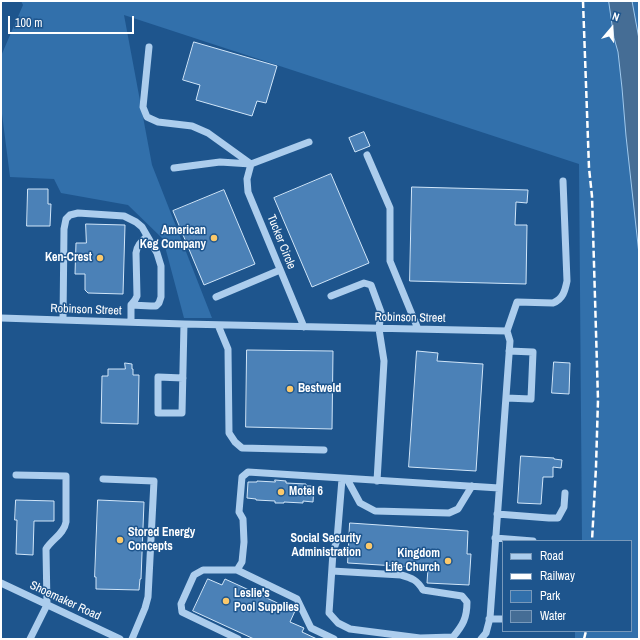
<!DOCTYPE html>
<style>
body{margin:0}
#map{position:relative;width:640px;height:640px;overflow:hidden;background:#1e558d;font-family:"Archivo Narrow",sans-serif}
canvas{display:block}
.frame{position:absolute;inset:0;border:2px solid #fff;pointer-events:none}
.legend{position:absolute;left:502px;top:540px;width:130px;height:92px;box-sizing:border-box;background:#1e558d;border:1px solid #7899bb;margin:0;padding:5px 7px;list-style:none;font-size:12px;color:#fff}
.legend li{display:flex;align-items:center;gap:8px;height:20px}
.legend b{width:20px;border:1px solid #7899bb}
.north{position:absolute;left:592px;top:8px;width:40px;height:40px;-webkit-text-stroke:3px #1e558d;paint-order:stroke;rotate:19deg;font-size:11px;font-weight:700;line-height:16px;text-align:center;color:#fff}
.north::after{content:'';display:block;margin:auto;width:14px;height:18px;background:#fff;clip-path:polygon(50% 0,100% 100%,50% 72%,0 100%)}
.scale{position:absolute;left:8px;top:16px;width:126px;height:18px;box-sizing:border-box;border:2px solid #fff;border-top:0;padding-left:5px;font-size:12px;line-height:14px;white-space:nowrap;color:#fff;-webkit-text-stroke:3px #1e558d;paint-order:stroke}
</style>
<div id="map">
<canvas width="640" height="640"></canvas>
<div class="frame"></div>
<ul class="legend">
<li><b style="height:5px;background:#accded"></b>Road</li>
<li><b style="height:5px;background:#fff"></b>Railway</li>
<li><b style="height:11px;background:#3270ab"></b>Park</li>
<li><b style="height:11px;background:#456d95"></b>Water</li>
</ul>
<div class="north">N</div>
<div class="scale">100 m</div>
</div>
<script>
const g = document.querySelector('canvas').getContext('2d');
g.lineJoin = 'round';
function fillPath(path, color) { g.fillStyle = color; g.fill(path, 'evenodd'); }
function stroke(path, color, width, dash) { g.strokeStyle = color; g.lineWidth = width; g.lineCap = dash ? 'butt' : 'round'; g.setLineDash(dash || []); g.stroke(path); }
function drawText(font, color, halo, rows, align = 'center') {
  g.font = font + ' "Archivo Narrow",sans-serif'; g.lineWidth = 3; g.setLineDash([]); g.textBaseline = 'middle'; g.strokeStyle = halo; g.fillStyle = color; for (const [text, x, y, turn = 0] of rows) {
    g.save(); g.translate(x, y); g.rotate((+turn || 0) * Math.PI / 180); g.textAlign = isNaN(turn) ? turn : align; if (halo) g.strokeText(text, 0, 0); g.fillText(text, 0, 0); g.restore();
  }
}
fillPath(new Path2D(`
 M21,1H639V639H575V631H631V541H582L579,164L124,15L152,165L212,318H184L163,239L128,205L61,193L54,179L10,177L1,106V56L23,5Z`), '#3270ab');
const water = new Path2D(`
 M609,1H632L639,39V254L626,136L622,88L618,52L614,38Z`);
fillPath(water, '#456d95');
stroke(water, '#9fc9ee', 1);
const building = new Path2D(`
 M194,42L277,66L266,103L257,101L252,116L196,100L200,85L183,80Z
 M364,132L370,146L355,152L349,138Z
 M331,174L369,263L312,287L274,198Z
 M412,187L528,190L527,203L516,202L515,225H527L526,284L410,281Z
 M28,189H48V204H51L50,226H27Z
 M224,190L255,264L204,285L173,211Z
 M86,224L125,225L123,294L88,293L85,290V274H75L76,243H86Z
 M247,350L333,351L332,429L246,427Z
 M417,351L438,353L437,361L483,364L476,471L409,467Z
 M554,362L570,363L569,394L552,393Z
 M125,363L132,364V369H133V375H139L138,424L101,423L102,376H108V369H125Z
 M521,456L554,458V459L562,460L561,468L553,467V477H543L541,504L518,503Z
 M275,480L286,481V483L306,484V486H314L313,502L303,501V503L284,502V503H275V501L256,500V499L247,498L248,482H257V481L275,482Z
 M16,500L54,501V521H34L33,555L16,554L17,520H15Z
 M98,500L144,502L141,579H140L139,590L96,589V577H95Z
 M350,523L468,531L467,554H471L469,585L427,583L428,568L348,563Z
 M208,579L222,585L225,579L295,611L290,622L304,628L302,632L317,639H254L193,611Z`);
fillPath(building, '#4b81b7');
stroke(building, '#d1e6f9', 1);
stroke(new Path2D(`
 M149,47L143,107L147,117L158,122L192,126L208,133L251,164
 M367,155L390,208V261L418,329
 M251,164L247,179L248,192L304,327
 M174,168L220,162L251,164L309,142
 M331,296L364,283L371,285L381,312L379,329L384,361L377,481
 M216,297L280,270
 M1,318L184,324L507,331L510,341L490,618L486,633L481,639
 M63,320L64,229L66,219L70,215L78,213L124,216L136,222L142,227L157,253L161,266V297L159,303L156,306H151L131,305
 M131,322V305L135,300L137,296L136,253C137,245 142,241 147,236
 M218,325L228,349L229,433L235,442L242,448L324,450
 M507,331L517,302L553,303C563,299 565,291 567,281L563,181
 M183,378L158,377V413H182L184,324
 M506,398L531,399L533,352L509,351
 M16,475L66,476V522C64,534 52,539 46,549L47,605L30,639
 M103,479L154,481L148,597L145,608L132,639
 M342,479L337,540L333,552L329,613L338,623L350,629L420,638L421,639
 M347,479L360,503L375,511L449,513L458,509L472,486
 M497,514L549,518H558L564,507L565,493
 M495,538L533,541
 M237,570L297,599L311,628L334,639
 M332,571L401,575C412,578 417,580 423,590L462,596L467,602C467,618 463,625 453,637L420,638L419,639
 M1,583L120,639
 M489,619H503
 M238,639L182,612L181,604L194,575L203,570H237L242,562L244,542L243,519L239,512L242,477L248,472L499,488`), '#accded', 7);
stroke(new Path2D(`
 M583,1L589,168L592,196L598,400L596,467L592,541
 M584,639L586,631`), '#fff', 2.5, [7, 3]);
for (const [x, y, r, color] of [
 [214,238,4,"#fbc96b"],
 [100,258,4,"#fbc96b"],
 [290,389,4,"#fbc96b"],
 [281,492,4,"#fbc96b"],
 [120,540,4,"#fbc96b"],
 [369,546,4,"#fbc96b"],
 [448,561,4,"#fbc96b"],
 [226,601,4,"#fbc96b"]
]) { const dot = new Path2D(); dot.arc(x, y, r, 0, 2 * Math.PI); g.fillStyle = color; g.fill(dot); stroke(dot, '#1e558d', 1.5); }
drawText('bold 12px', '#fff', '#1e558d', [
 ["American",206,231],
 ["Keg Company",206,245],
 ["Ken-Crest",92,258],
 ["Bestweld",298,389,"left"],
 ["Motel 6",289,492,"left"],
 ["Stored Energy",128,533,"left"],
 ["Concepts",128,547,"left"],
 ["Social Security",361,539],
 ["Administration",361,553],
 ["Kingdom",440,554],
 ["Life Church",440,568],
 ["Leslie's",234,594,"left"],
 ["Pool Supplies",234,608,"left"]
], 'right');
drawText('12px', '#fff', '#1e558d', [
 ["Tucker Circle",281,242,68],
 ["Robinson Street",86,310,2],
 ["Robinson Street",410,318,1],
 ["Shoemaker Road",65,601,25]
]);
</script>
